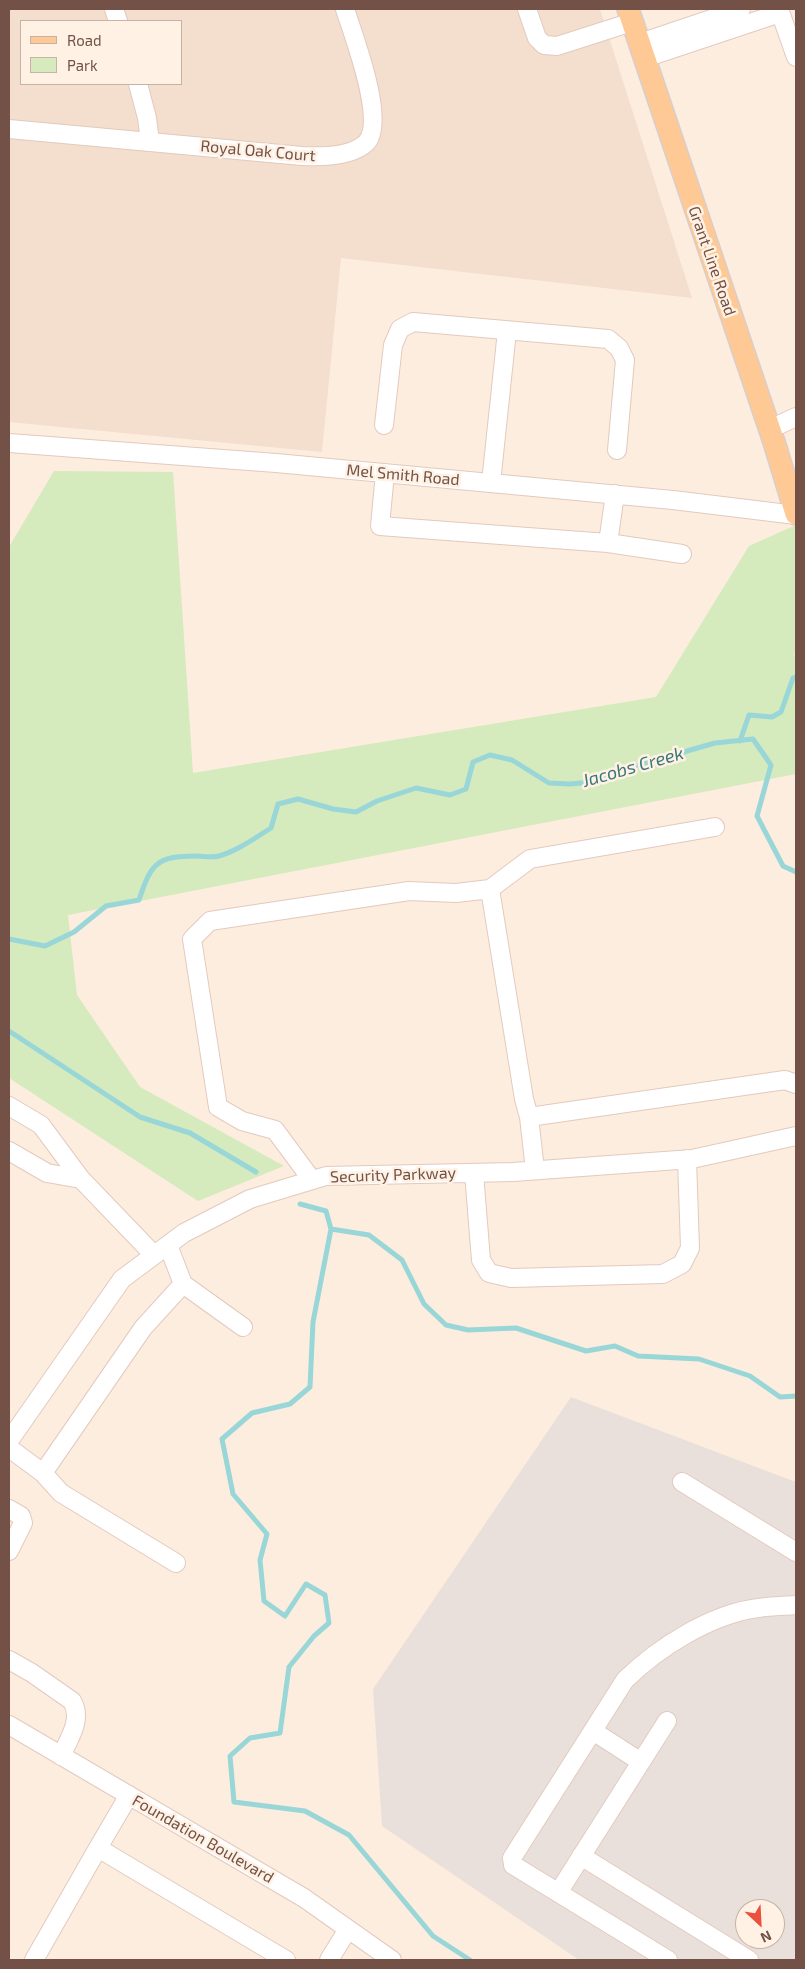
<!DOCTYPE html>
<style>
body{margin:0}
#map{position:relative;width:805px;height:1969px;overflow:hidden;background:#fdedde;font-family:"Exo 2",sans-serif}
canvas{display:block}
.frame{position:absolute;inset:0;border:10px solid #735146;pointer-events:none}
.legend{position:absolute;left:20px;top:20px;width:162px;height:65px;box-sizing:border-box;background:#fff2e5;border:1px solid #c7b2a5;margin:0;padding:6px 9px;list-style:none;font-size:15px;color:#735146}
.legend li{display:flex;align-items:center;gap:10px;height:25px}
.legend b{width:25px;border:1px solid #c7b2a5}
.north{position:absolute;left:735px;top:1899px;width:50px;height:50px;box-sizing:border-box;background:#fff2e5;border:1px solid #c7b2a5;border-radius:50%;rotate:155deg;font-size:14px;font-weight:700;line-height:20px;text-align:center;color:#735146}
.north::after{content:'';display:block;margin:auto;width:18px;height:22px;background:#eb503f;clip-path:polygon(50% 0,100% 100%,50% 72%,0 100%)}
</style>
<div id="map">
<canvas width="805" height="1969"></canvas>
<div class="frame"></div>
<ul class="legend">
<li><b style="height:6px;background:#fec994"></b>Road</li>
<li><b style="height:14px;background:#d5eabd"></b>Park</li>
</ul>
<div class="north">N</div>
</div>
<script>
const g = document.querySelector('canvas').getContext('2d');
g.lineJoin = 'round';
function fillPath(path, color) { g.fillStyle = color; g.fill(path, 'evenodd'); }
function stroke(path, color, width, dash) { g.strokeStyle = color; g.lineWidth = width; g.lineCap = dash ? 'butt' : 'round'; g.setLineDash(dash || []); g.stroke(path); }
function drawText(font, color, halo, rows, align = 'center') {
  g.font = font + ' "Exo 2",sans-serif'; g.lineWidth = 5; g.setLineDash([]); g.textBaseline = 'middle'; g.strokeStyle = halo; g.fillStyle = color; for (const [text, x, y, turn = 0] of rows) {
    g.save(); g.translate(x, y); g.rotate((+turn || 0) * Math.PI / 180); g.textAlign = isNaN(turn) ? turn : align; if (halo) g.strokeText(text, 0, 0); g.fillText(text, 0, 0); g.restore();
  }
}
fillPath(new Path2D(`
 M9,9H600L692,298L341,258L322,452L9,422ZM21,21H181V84H21Z`), '#f4decd');
fillPath(new Path2D(`
 M571,1397L796,1482V1960H579L382,1826L373,1689ZM745,1909H775V1939H745Z`), '#eae0db');
fillPath(new Path2D(`
 M54,471L173,472L193,773L656,697L749,546L796,525V652L794,653L796,662V774L68,915L77,995L140,1087L284,1166L198,1201L9,1078V547Z`), '#d5eabd');
stroke(new Path2D(`
 M740,741L749,715L772,717L781,712L793,678L796,677
 M9,939L45,946L74,932L106,906L139,900C151,864 156,856 196,856C203,856 212,858 219,856C237,851 255,838 271,828L278,804L298,799L333,809L356,812L377,801L416,788L450,795L466,789L473,762L490,755L512,760L549,783L570,784L592,782L617,771L715,743L753,739L771,765L757,816L783,866L796,872
 M9,1031L140,1117L190,1133L256,1172
 M300,1204L326,1211L331,1229L313,1322L310,1387L290,1404L252,1413L222,1439L233,1494L267,1534L260,1560L264,1601L285,1616L306,1584L325,1595L329,1623L314,1636L289,1667L280,1733L250,1738L230,1756L234,1802L305,1811L349,1835L433,1936L470,1960
 M331,1229L369,1235L402,1260L424,1304L446,1325L468,1330L516,1328L586,1351L615,1346L638,1356L699,1359L750,1376L780,1397L796,1396`), '#99d6d8', 5);
const minor = new Path2D(`
 M114,9L118,21
 M527,9L537,38L544,45L557,46L632,22
 M779,9L796,57
 M640,43L741,9
 M645,58L780,13
 M138,84L147,118L150,142
 M9,129L302,156C321,157 351,157 366,143C387,122 353,35 345,9
 M384,425L393,345L400,329L413,322L608,339L619,348L625,360L617,450
 M770,429L796,417
 M9,443L276,463L673,500L796,515
 M385,473L380,526L608,543L682,554
 M491,483L507,331
 M608,543L615,494
 M490,889L530,859L715,827
 M9,1106L41,1125L81,1179L154,1255
 M529,1117L535,1170
 M9,1151L47,1173L81,1179
 M474,1173L481,1260L489,1273L511,1278L663,1274L682,1264L690,1248L687,1159
 M312,1180L275,1130L242,1121L218,1107L192,939L210,921L409,891L456,893L490,889L524,1099L529,1117L785,1080L796,1084
 M168,1245L183,1284L243,1327
 M9,1441L122,1279L184,1233L250,1199L326,1176L513,1172L692,1159L796,1136
 M9,1448L43,1473L143,1328L183,1284
 M43,1473L61,1493L176,1563
 M682,1482L796,1552
 M9,1509L21,1516L23,1523L9,1551
 M9,1660L32,1673L72,1701C83,1719 69,1739 61,1756
 M9,1725L304,1898L392,1960
 M593,1731L641,1762
 M129,1795L98,1848L286,1960
 M581,1856L749,1960
 M558,1893L667,1721
 M34,1960L98,1848
 M329,1960L348,1929
 M668,1960L513,1865L512,1858L625,1680C659,1647 711,1614 758,1608C771,1606 784,1606 796,1605`);
const major = new Path2D(`
 M628,9L774,442L796,514`);
stroke(minor, '#e2cabe', 20);
stroke(major, '#d8cecb', 24);
stroke(minor, '#fff', 18);
stroke(major, '#fec994', 21);
drawText('16px', '#735146', '#fff2e5', [
 ["Royal Oak Court",258,151,5],
 ["Grant Line Road",712,261,71],
 ["Mel Smith Road",403,475,5],
 ["Security Parkway",393,1175,-2],
 ["Foundation Boulevard",203,1839,30]
]);
drawText('italic 18px', '#3a7779', '#fff2e5', [
 ["Jacobs Creek",633,767,-16]
]);
</script>
